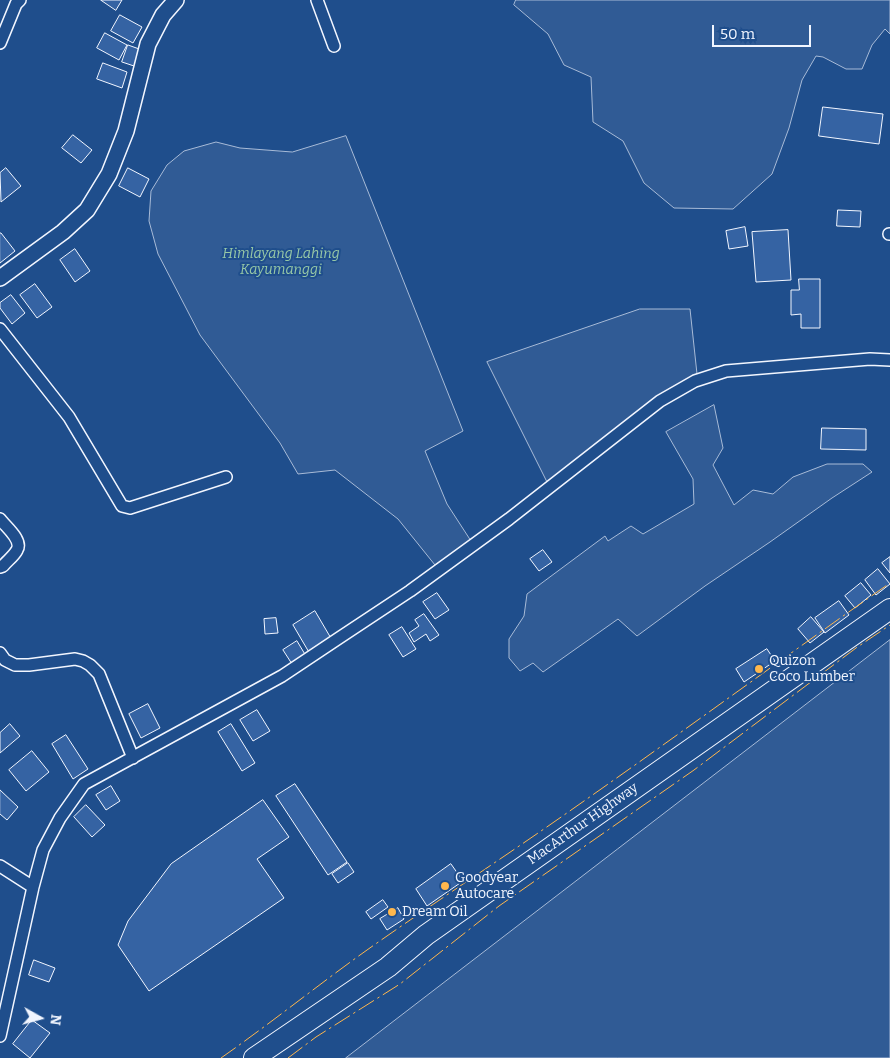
<!DOCTYPE html>
<style>
body{margin:0}
#map{position:relative;width:890px;height:1058px;overflow:hidden;background:#1f4e8c;font-family:Bitter,serif}
canvas{display:block}
.north{position:absolute;left:15px;top:993px;width:50px;height:50px;-webkit-text-stroke:4px #1f4e8c;paint-order:stroke;rotate:97deg;font-size:14px;font-weight:700;line-height:20px;text-align:center;color:#f2f6ff}
.north::after{content:'';display:block;margin:auto;width:18px;height:22px;background:#f2f6ff;clip-path:polygon(50% 0,100% 100%,50% 72%,0 100%)}
.scale{position:absolute;left:712px;top:25px;width:99px;height:22px;box-sizing:border-box;border:2px solid #f2f6ff;border-top:0;padding-left:6px;font-size:15px;line-height:18px;white-space:nowrap;color:#f2f6ff;-webkit-text-stroke:4px #1f4e8c;paint-order:stroke}
</style>
<div id="map">
<canvas width="890" height="1058"></canvas>
<div class="north">N</div>
<div class="scale">50 m</div>
</div>
<script>
const g = document.querySelector('canvas').getContext('2d');
g.lineJoin = 'round';
function fillPath(path, color) { g.fillStyle = color; g.fill(path, 'evenodd'); }
function stroke(path, color, width, dash) { g.strokeStyle = color; g.lineWidth = width; g.lineCap = dash ? 'butt' : 'round'; g.setLineDash(dash || []); g.stroke(path); }
function drawText(font, color, halo, rows, align = 'center') {
  g.font = font + ' Bitter,serif'; g.lineWidth = 4; g.setLineDash([]); g.textBaseline = 'middle'; g.strokeStyle = halo; g.fillStyle = color; for (const [text, x, y, turn = 0] of rows) {
    g.save(); g.translate(x, y); g.rotate((+turn || 0) * Math.PI / 180); g.textAlign = isNaN(turn) ? turn : align; if (halo) g.strokeText(text, 0, 0); g.fillText(text, 0, 0); g.restore();
  }
}
const green = new Path2D(`
 M516,0H890V34L885,29L872,45L862,69H846L823,57L816,56L802,80L789,128L772,174L733,209L674,208L644,183L623,141L593,122L591,77L564,65L548,34L514,5Z
 M346,136L463,431L425,451L447,504L471,541L435,565L398,519L335,470L298,474L280,443L200,335L158,254L149,221L151,191L167,165L184,151L216,142L240,148L292,152Z
 M640,309H690L697,374L627,424L548,484L487,362Z
 M714,405L723,448L713,465L734,505L753,490L773,494L793,477L827,464H863L872,472L832,498L770,542L705,586L637,636L618,619L543,672L533,663L520,671L509,658V639L524,616L527,594L605,536L608,541L631,526L643,534L694,504L693,479L666,432Z
 M890,640V1058H346Z`);
fillPath(green, '#305b95');
stroke(green, '#a8bbd7', 1);
const building = new Path2D(`
 M101,0H122L116,10Z
 M120,15L142,27L133,43L111,31Z
 M105,33L127,45L119,60L97,48Z
 M128,45L142,50L137,67L122,62Z
 M103,63L127,72L122,88L97,79Z
 M823,107L883,114L879,144L819,136Z
 M73,135L92,150L81,163L62,148Z
 M6,168L21,186L1,202L0,173Z
 M128,168L149,179L140,197L119,186Z
 M838,210L861,211L860,227L837,226Z
 M745,227L748,246L729,249L726,231Z
 M788,230L791,280L756,282L752,232Z
 M0,233H1L15,251L0,263Z
 M75,249L90,271L75,282L60,260Z
 M799,279H820V328H801V314L791,315V290H799Z
 M35,284L52,307L37,318L20,295Z
 M11,295L25,313L12,324L0,308V303Z
 M822,428L866,429V450L821,449Z
 M543,550L552,562L539,571L530,559Z
 M890,557V573L882,563Z
 M878,569L890,584L876,595L865,580Z
 M861,583L871,595L855,608L845,596Z
 M437,593L449,610L435,619L423,602Z
 M839,601L849,615L825,633L815,618Z
 M315,611L332,640L310,654L293,625Z
 M424,614L439,635L430,641L426,634L414,642L409,633L419,626L415,620Z
 M811,617L824,632L810,643L798,629Z
 M276,618L278,633L265,634L264,619Z
 M402,627L416,649L403,657L389,635Z
 M297,641L306,656L292,664L283,650Z
 M767,649L775,661L744,682L736,669Z
 M148,704L160,728L141,738L129,714Z
 M257,710L270,731L253,741L240,720Z
 M10,724L20,736L0,753V733Z
 M231,724L255,763L242,771L218,732Z
 M66,735L88,769L73,779L52,744Z
 M32,751L49,772L26,791L9,770Z
 M295,784L347,862L328,875L276,796Z
 M111,786L120,801L106,810L96,795Z
 M0,790L18,807L7,820L0,814Z
 M263,800L289,837L257,859L284,898L149,991L118,945L128,921L171,864Z
 M86,805L105,825L92,837L74,817Z
 M348,863L354,872L338,883L332,874Z
 M451,864L463,881L427,906L416,889Z
 M383,900L388,907L371,919L366,912Z
 M398,908L404,919L387,930L380,919Z
 M34,960L55,968L49,982L29,975Z
 M32,1020L50,1033L30,1058L13,1044Z`);
fillPath(building, '#3563a3');
stroke(building, '#f2f6ff', 1);
const minor = new Path2D(`
 M317,0L334,46
 M0,43L16,4L20,0
 M889,234H890
 M0,329L69,417L122,506L130,508L226,477
 M0,519C6,527 23,540 17,550C14,556 7,561 3,566L0,567
 M0,653L5,660L15,665H29L75,659L83,661L90,665L99,674L133,758
 M0,866L33,887
 M0,1036L33,887L43,850L60,818L84,784L282,676L339,638L410,591L509,519L660,401L695,381L726,371L870,359L890,360`);
const tertiary = new Path2D(`
 M0,278L63,232L87,210L109,174L126,131L148,44L163,15L176,0`);
const trunk = new Path2D(`
 M254,1058L388,967L426,935L890,609`);
stroke(minor, '#f2f6ff', 14);
stroke(tertiary, '#f2f6ff', 18);
stroke(trunk, '#f2f6ff', 22);
stroke(minor, '#1f4e8c', 11);
stroke(tertiary, '#1f4e8c', 15);
stroke(trunk, '#1f4e8c', 20);
stroke(new Path2D(`
 M221,1058C271,1023 318,985 367,950C435,902 506,856 574,808C680,734 784,657 890,583
 M288,1058L316,1037L400,984L499,906L694,770L856,648L890,625`), '#ffb74d', 1, [18, 4, 2.5, 4]);
for (const [x, y, r, color] of [
 [759,669,5,"#ffb74d"],
 [445,886,5,"#ffb74d"],
 [392,912,5,"#ffb74d"]
]) { const dot = new Path2D(); dot.arc(x, y, r, 0, 2 * Math.PI); g.fillStyle = color; g.fill(dot); stroke(dot, '#1f4e8c', 2); }
drawText('italic 14px', '#97c8a6', '#1f4e8c', [
 ["Himlayang Lahing",281,254],
 ["Kayumanggi",281,270]
]);
drawText('14px', '#f2f6ff', '#1f4e8c', [
 ["Quizon",769,661],
 ["Coco Lumber",769,677],
 ["Goodyear",455,878],
 ["Autocare",455,894],
 ["Dream Oil",402,912]
], 'left');
drawText('14px', '#f2f6ff', '#1f4e8c', [
 ["MacArthur Highway",583,824,-35]
]);
</script>
